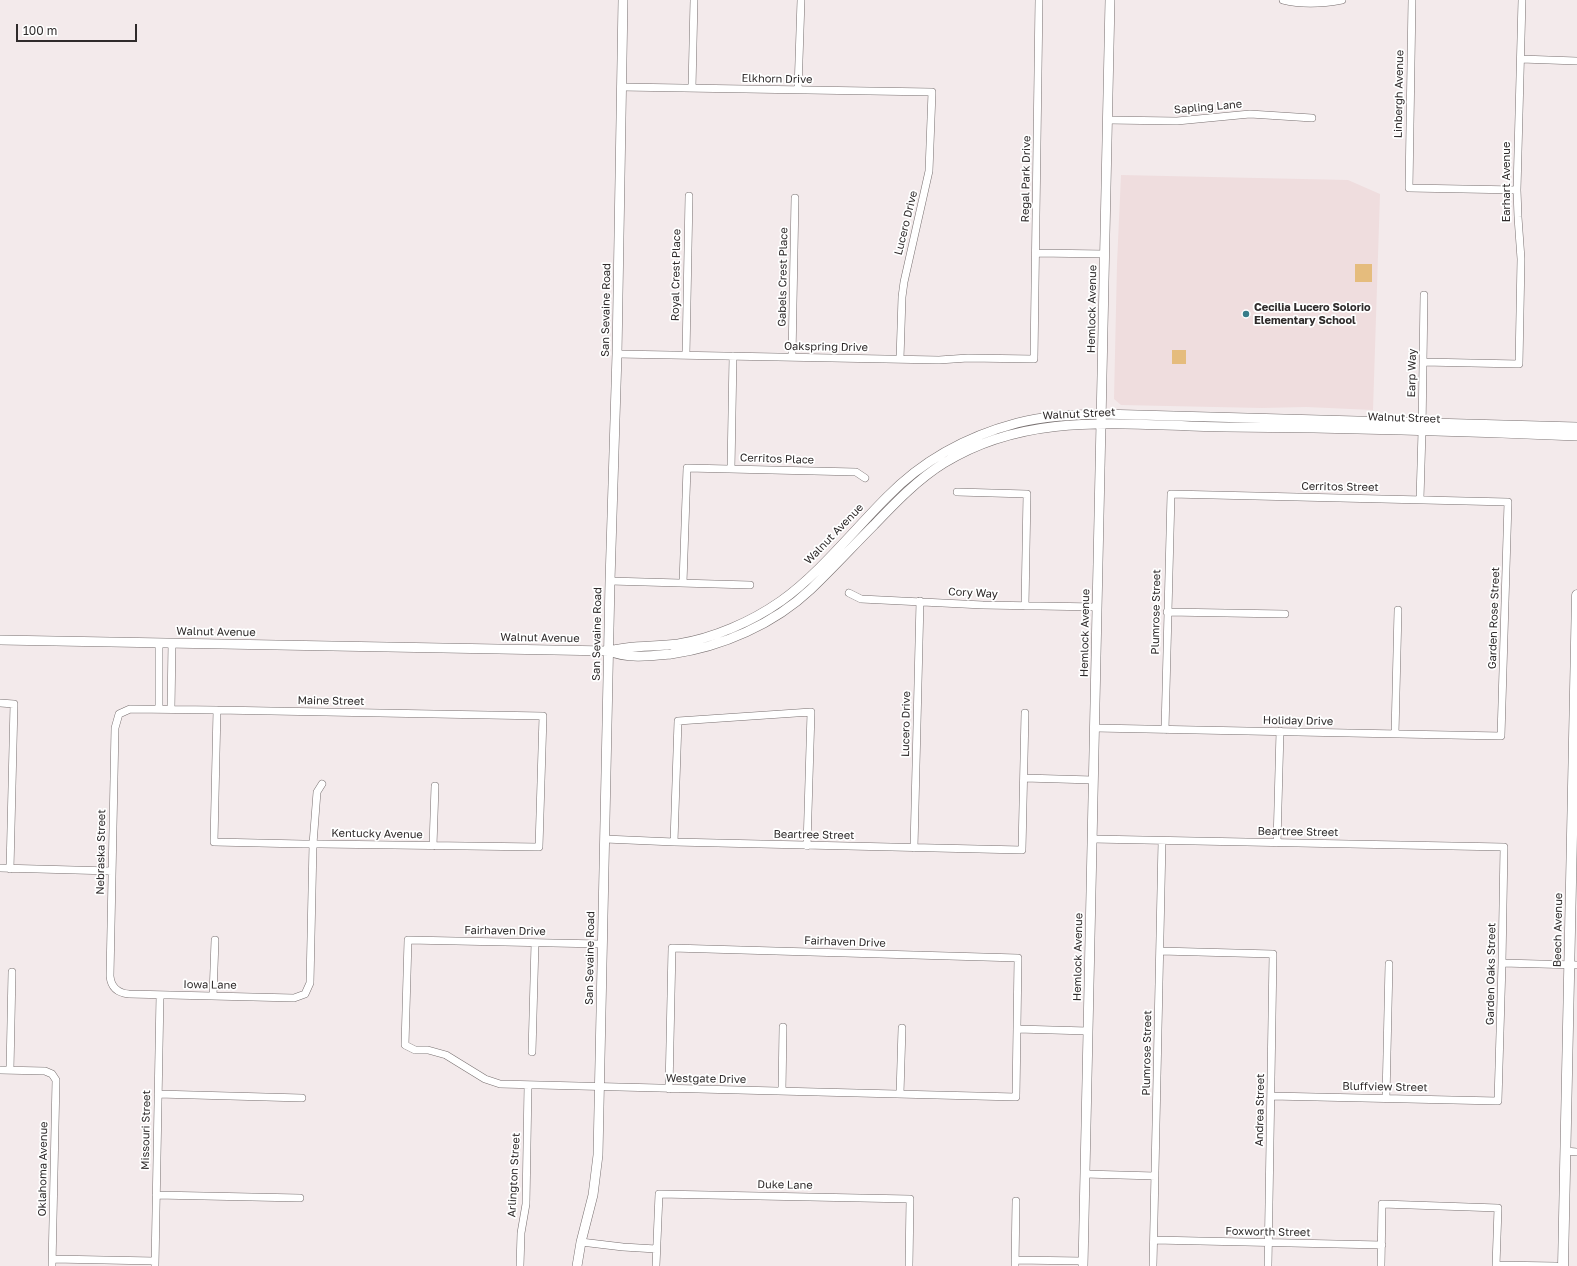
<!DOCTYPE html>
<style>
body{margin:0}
#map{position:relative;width:1577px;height:1266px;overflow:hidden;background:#f3eaeb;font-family:"Golos Text",sans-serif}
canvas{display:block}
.scale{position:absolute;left:16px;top:24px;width:121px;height:18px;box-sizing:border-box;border:2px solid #2f2b2b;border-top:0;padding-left:5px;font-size:12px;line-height:14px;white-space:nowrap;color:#2f2b2b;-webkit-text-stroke:3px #fff;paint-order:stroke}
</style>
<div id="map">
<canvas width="1577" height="1266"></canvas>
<div class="scale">100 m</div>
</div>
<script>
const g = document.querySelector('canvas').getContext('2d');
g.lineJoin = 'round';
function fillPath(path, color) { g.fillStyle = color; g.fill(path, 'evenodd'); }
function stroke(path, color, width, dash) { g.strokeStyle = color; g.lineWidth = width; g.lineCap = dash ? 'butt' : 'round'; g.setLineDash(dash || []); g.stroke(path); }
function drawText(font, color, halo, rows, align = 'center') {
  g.font = font + ' "Golos Text",sans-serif'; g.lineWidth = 3.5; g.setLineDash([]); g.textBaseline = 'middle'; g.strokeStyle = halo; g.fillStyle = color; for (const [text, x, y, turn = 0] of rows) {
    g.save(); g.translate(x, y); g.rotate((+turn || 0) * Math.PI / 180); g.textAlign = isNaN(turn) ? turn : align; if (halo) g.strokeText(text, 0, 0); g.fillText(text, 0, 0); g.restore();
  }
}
fillPath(new Path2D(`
 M1121,175L1348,180L1380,194L1373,410L1306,407L1262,408L1121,405L1114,399L1117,264Z`), '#efddde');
fillPath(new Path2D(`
 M1355,264H1372V282H1355Z
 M1172,350H1186V364H1172Z`), '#e5bc7d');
const minor = new Path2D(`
 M1283,0C1303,5 1321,4 1342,0
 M1412,0L1409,188L1517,190
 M1521,59L1577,61
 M621,87L932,92L929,171L904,282L902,297L900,359
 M692,88L694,0
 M798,90L801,0
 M1107,120L1177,121L1250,114L1312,118
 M1036,253L1105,254
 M617,354L939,360L968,358L1034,359L1039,0
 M686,355L689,196
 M792,357L795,198
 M1423,362L1519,364L1521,259L1518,217L1517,190L1522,0
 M731,469L733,356
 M957,492L1027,494L1025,606
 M1420,499L1422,431L1424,295
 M610,581L750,585
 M683,583L687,468L856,472L865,478
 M849,593L861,599L983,605L1097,607
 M1167,612L1285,614
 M0,703L14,704L10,869
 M159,709V643
 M171,709L172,643
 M217,710L214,842L303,844H321L539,847L543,716L217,710L130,709L119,714L115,728L110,976C111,987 117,993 129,994L294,998L305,994L310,983L313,844L317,792L322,784
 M1095,728C1230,730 1366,734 1501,736L1508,502L1171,494L1165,730
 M1395,734L1398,610
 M1024,778L1093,780
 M605,839L674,842L1022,850L1025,713
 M1092,839L1504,847L1502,963L1498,1101L1271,1096
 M674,842L678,721L811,712L807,846
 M1277,843L1280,731
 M433,846L435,786
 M914,848L920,601
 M0,868L112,871
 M601,944L408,940L405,1045L415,1050H428L446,1055L485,1079L500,1084L1016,1097L1018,958L672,948L669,1089
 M1160,951L1273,954L1268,1266
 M1502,963L1577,965
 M213,996L215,940
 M1017,1029L1088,1031
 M532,1052L535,943
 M0,1070L45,1071L52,1074L56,1080L52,1266
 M10,1070L12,972
 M782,1091L783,1027
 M158,1094L302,1098
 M900,1094L902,1028
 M1386,1098L1389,964
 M1565,1151L1577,1152
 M1085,1174L1155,1176
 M156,1195L300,1198
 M1154,1240L1382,1245
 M581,1242L623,1247L656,1249
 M53,1259L155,1261
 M1015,1260L1083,1261
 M1496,1265L1556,1266
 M155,1266L160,995
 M520,1266L521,1233L526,1204L528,1085
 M656,1266L659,1194L910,1199L909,1266
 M1015,1266L1016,1201
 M1153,1266L1162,841
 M1381,1266L1382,1204L1498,1208L1496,1266`);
const tertiary = new Path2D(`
 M0,640L609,651C630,645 655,647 678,644C714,638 751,622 781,601C819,574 853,531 887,497C922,461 968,436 1017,423C1044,416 1073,415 1101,414L1577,427
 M609,651C627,659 651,656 671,654C722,647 774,624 811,589C833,568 853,546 874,525C895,503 918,479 944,463C1031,409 1130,426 1226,427C1343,428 1460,431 1577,436
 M577,1266L581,1242L593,1195L598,1155L610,581L617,354L623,0
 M1083,1266L1110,0`);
const secondary = new Path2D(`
 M1563,1266L1577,595`);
stroke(minor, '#787070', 8);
stroke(tertiary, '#787070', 10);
stroke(secondary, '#787070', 11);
stroke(minor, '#fff', 7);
stroke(tertiary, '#fff', 9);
stroke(secondary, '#fff', 10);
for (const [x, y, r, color] of [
 [1246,314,4,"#377d8a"]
]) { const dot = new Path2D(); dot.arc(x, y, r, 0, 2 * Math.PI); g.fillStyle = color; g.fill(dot); stroke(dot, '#fff', 1.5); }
drawText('11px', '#2f2b2b', '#fff', [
 ["Elkhorn Drive",777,79,1],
 ["Linbergh Avenue",1399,94,-89],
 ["Sapling Lane",1208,107,-5],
 ["Regal Park Drive",1026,179,-89],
 ["Earhart Avenue",1507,182,-90],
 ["Lucero Drive",906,223,-76],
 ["Royal Crest Place",676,275,-89],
 ["Gabels Crest Place",783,277,-89],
 ["Hemlock Avenue",1092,309,-89],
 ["San Sevaine Road",606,310,-89],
 ["Oakspring Drive",826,347,1],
 ["Earp Way",1412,373,-89],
 ["Walnut Street",1079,414,-3],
 ["Walnut Street",1404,418,2],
 ["Cerritos Place",777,459,2],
 ["Cerritos Street",1340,487,1],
 ["Walnut Avenue",834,534,-46],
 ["Cory Way",973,593,3],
 ["Plumrose Street",1156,612,-89],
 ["Garden Rose Street",1494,618,-88],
 ["Walnut Avenue",216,632,1],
 ["Hemlock Avenue",1085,633,-89],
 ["San Sevaine Road",597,634,-89],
 ["Walnut Avenue",540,638,1],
 ["Maine Street",331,701,1],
 ["Holiday Drive",1298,721,1],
 ["Lucero Drive",906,724,-89],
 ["Beartree Street",1298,832,1],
 ["Kentucky Avenue",377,834,1],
 ["Beartree Street",814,835,1],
 ["Nebraska Street",101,852,-89],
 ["Beech Avenue",1558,930,-89],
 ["Fairhaven Drive",505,931,1],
 ["Fairhaven Drive",845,942,2],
 ["Hemlock Avenue",1078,957,-89],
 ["San Sevaine Road",590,958,-89],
 ["Garden Oaks Street",1491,974,-89],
 ["Iowa Lane",210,985,1],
 ["Plumrose Street",1147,1053,-89],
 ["Westgate Drive",706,1079,1],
 ["Bluffview Street",1385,1087,1],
 ["Andrea Street",1260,1110,-89],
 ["Missouri Street",146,1130,-89],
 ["Oklahoma Avenue",43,1169,-89],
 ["Arlington Street",514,1175,-87],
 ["Duke Lane",785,1185,1],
 ["Foxworth Street",1268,1232,1]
]);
drawText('bold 11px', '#2f2b2b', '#fff', [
 ["Cecilia Lucero Solorio",1254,308],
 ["Elementary School",1254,321]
], 'left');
</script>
